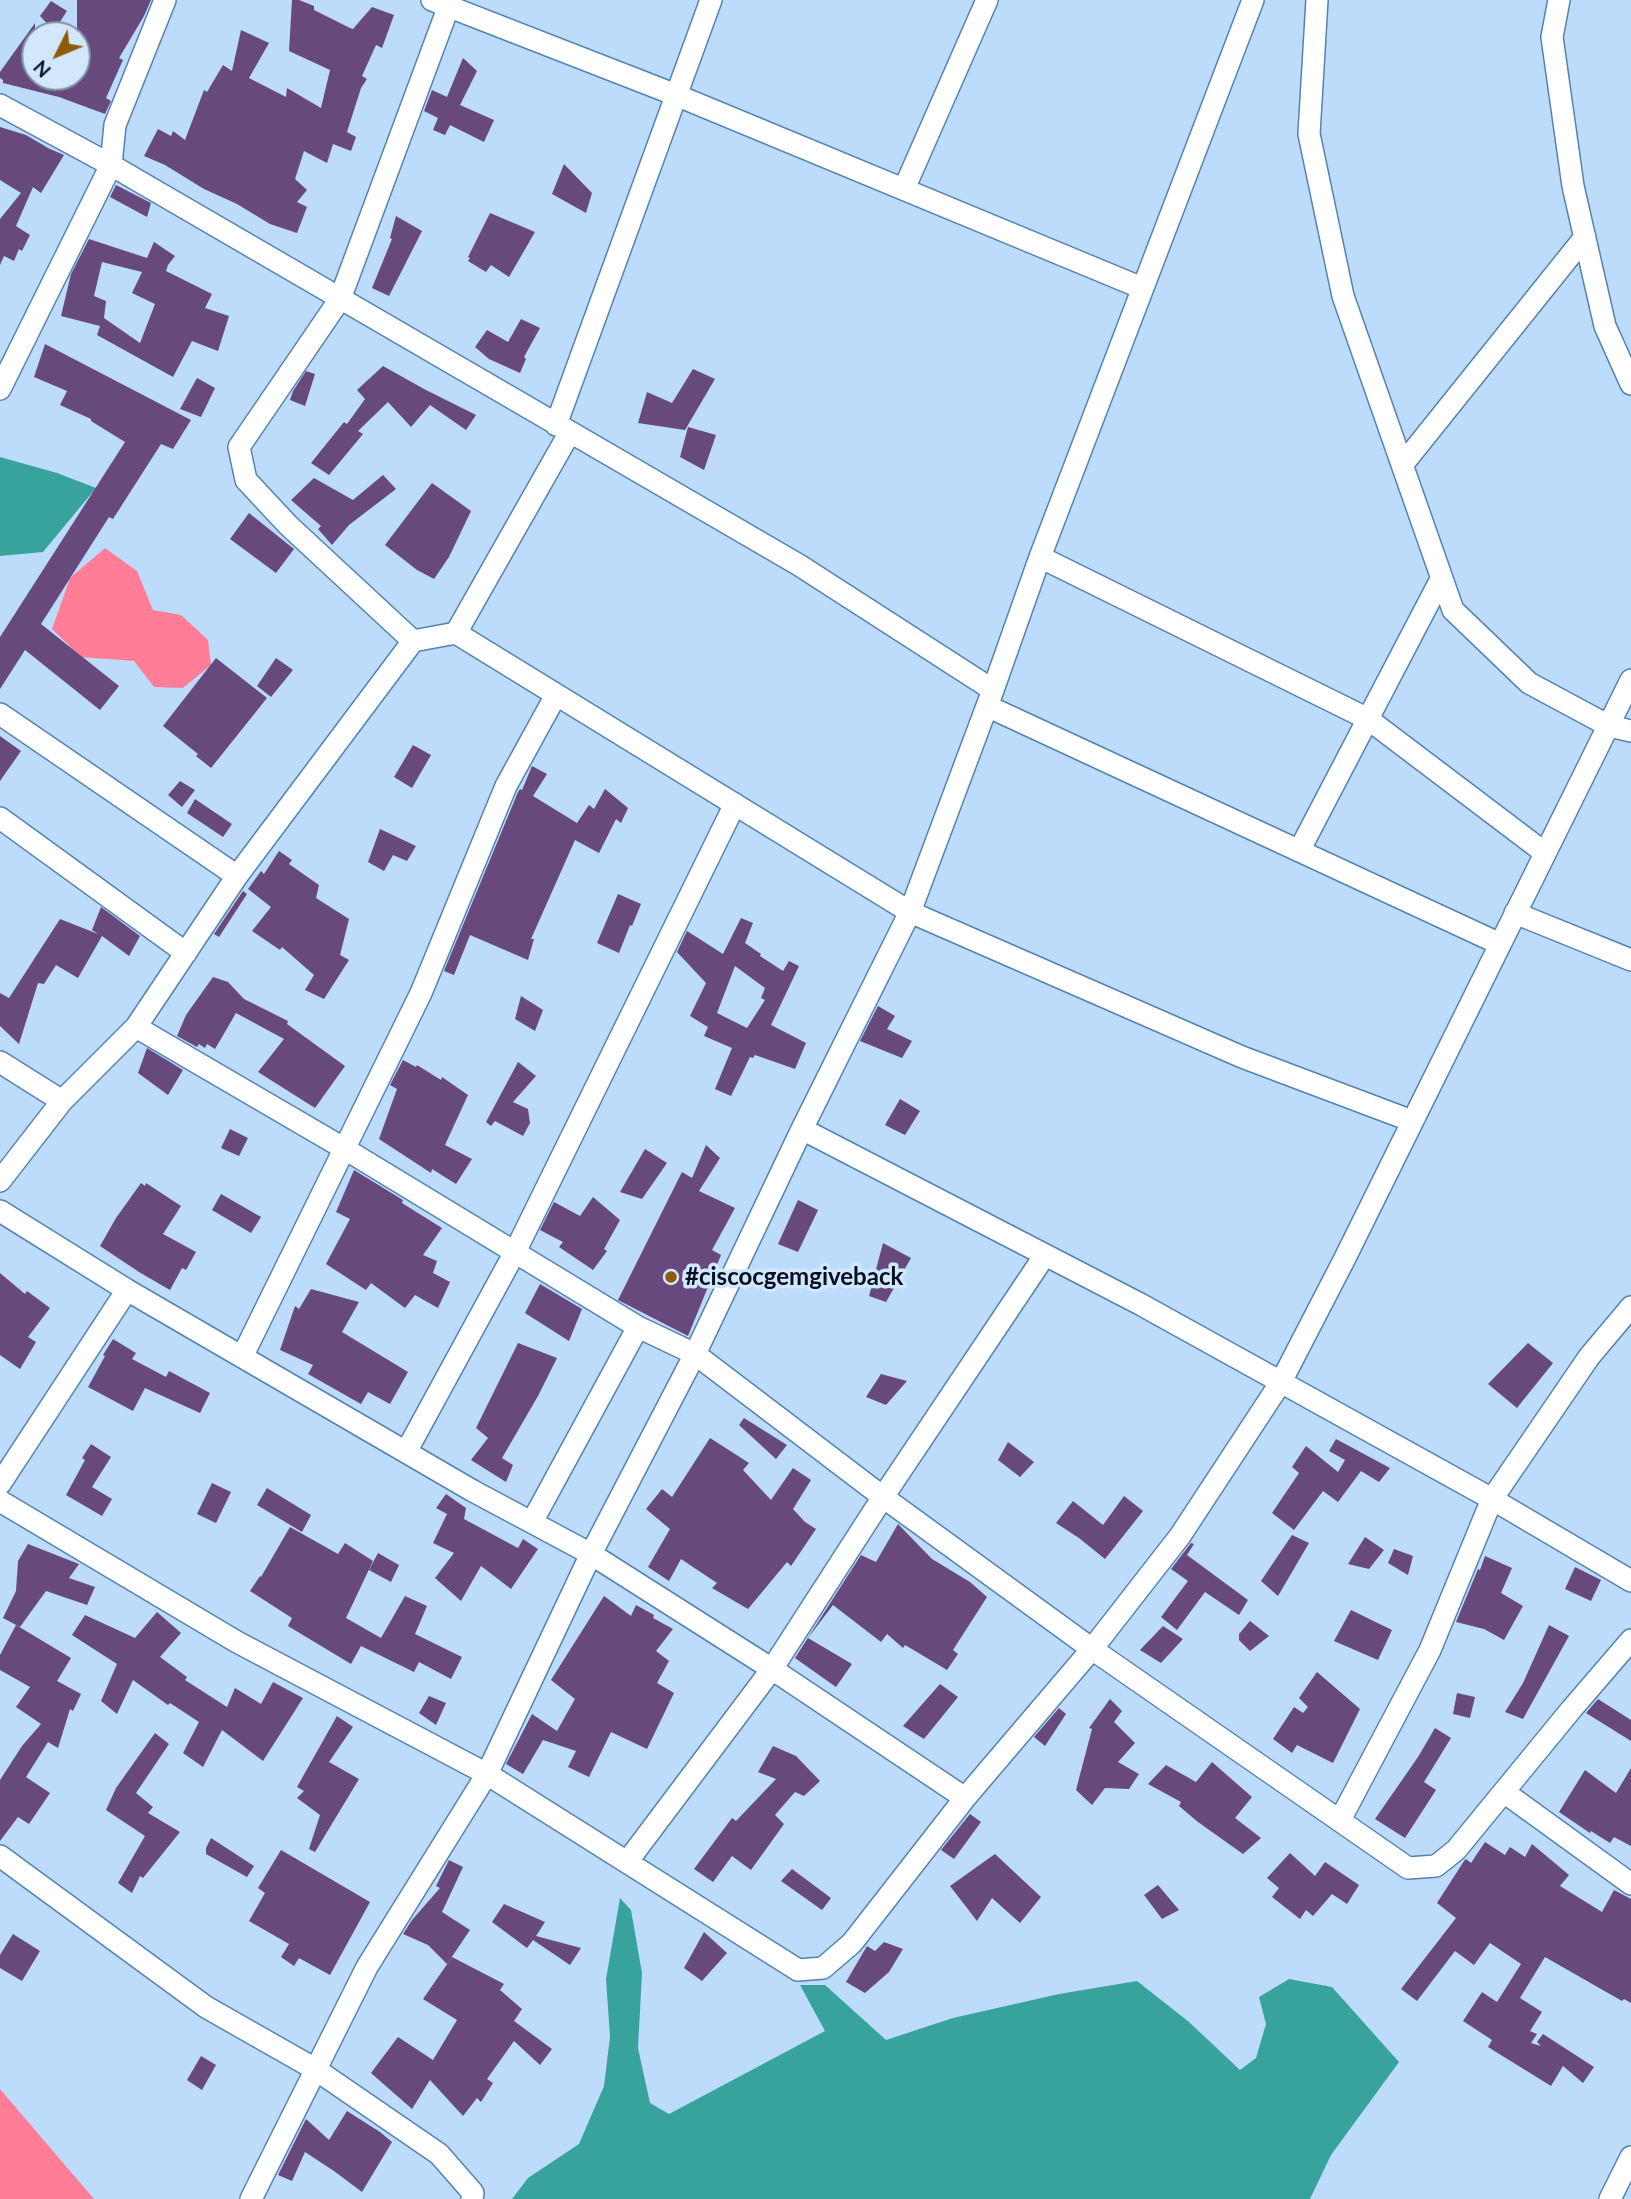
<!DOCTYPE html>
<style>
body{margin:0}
#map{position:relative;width:1631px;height:2199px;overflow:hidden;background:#bddbfb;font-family:Lato,sans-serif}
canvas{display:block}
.north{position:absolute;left:21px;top:21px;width:70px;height:70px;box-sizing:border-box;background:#d3e7fc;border:2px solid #7f91a4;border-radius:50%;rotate:227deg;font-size:19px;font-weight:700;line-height:28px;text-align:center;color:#000f21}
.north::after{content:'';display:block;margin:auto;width:24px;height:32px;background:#8f5a0b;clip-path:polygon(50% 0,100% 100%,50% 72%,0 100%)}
</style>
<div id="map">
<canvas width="1631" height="2199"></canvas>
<div class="north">N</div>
</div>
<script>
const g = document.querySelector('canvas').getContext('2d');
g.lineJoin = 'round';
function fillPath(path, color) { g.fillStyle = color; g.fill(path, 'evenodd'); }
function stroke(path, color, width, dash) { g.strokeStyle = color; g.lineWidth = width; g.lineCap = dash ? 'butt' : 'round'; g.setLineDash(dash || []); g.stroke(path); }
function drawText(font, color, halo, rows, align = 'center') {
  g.font = font + ' Lato,sans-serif'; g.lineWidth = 7; g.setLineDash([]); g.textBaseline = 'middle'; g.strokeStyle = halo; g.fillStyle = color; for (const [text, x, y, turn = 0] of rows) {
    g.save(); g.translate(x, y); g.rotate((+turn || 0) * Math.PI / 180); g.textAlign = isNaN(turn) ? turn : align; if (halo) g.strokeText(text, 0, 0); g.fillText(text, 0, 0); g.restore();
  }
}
fillPath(new Path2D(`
 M105,548L137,571L153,610L181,615L208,640L211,665L183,688L154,687L134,661L81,657L52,629L70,578Z
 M0,2089L94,2199H0Z`), '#ff7d97');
fillPath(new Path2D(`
 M0,457L57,473L96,488L43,552L0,556Z
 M620,1898L631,1910L642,1973L638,2048L650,2103L669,2114L825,2031L800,1985H825L886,2040L953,2018L1059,1994L1137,1981L1189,2022L1240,2070L1256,2058L1266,2024L1259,1997L1289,1979L1332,1987L1399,2062L1331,2155L1310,2199H512L528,2178L579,2144L604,2086L610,2037L606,1979Z`), '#38a39c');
fillPath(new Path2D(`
 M77,0H151L144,16L119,58L123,60L106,98L111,101L105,114L59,97L3,83V80L0,78V72L35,23V77H77Z
 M292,0H299L314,6V10L350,28L353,29L372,7L394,15L382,48L376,45L362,76L367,79L361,88L347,132L356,137L351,151L333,144L327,163L304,151L295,179L307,190L297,202L307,207L297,233L270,224L237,204L204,189L165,165L144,156L158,129L171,136L173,131L185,140L204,90L207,92L223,65L232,71L241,30L269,43L249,78L286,97L287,88L321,108L330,70L289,51Z
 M51,1L67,11L54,31L40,16Z
 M463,58L477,71L460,105L494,120L484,142L450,125L445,135L433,130L438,118L424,111L432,90L447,97Z
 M0,127L26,135L48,148L64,155L41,193L33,187L16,226L30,235L22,251L19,249L14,261L4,256L0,265V219L21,193L0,180Z
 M564,164L592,193L586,213L552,194Z
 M116,185L151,203L147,217L110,197Z
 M490,213L535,232L509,277L491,265L486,272L468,261L470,258L468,257Z
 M396,216L422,231L389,296L372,288L392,239L390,238Z
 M89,239L147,258L154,242L175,256L168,265L166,271L212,294L205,308L229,316L218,351L192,341L173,377L97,335L100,326L61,316L71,274ZM102,262L142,272L132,293L155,304L140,343L104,318L106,301L94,296Z
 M521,319L540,328L524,357L526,359L520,373L489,359L475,347L487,330L508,342Z
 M45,344L191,420L173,449L161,444L113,519L109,517L41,624L119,686L100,710L25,650L0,689V637L125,442L91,421V419L60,405L67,391L34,377Z
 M383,366L424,389L476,415L466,430L430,405L411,427L388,402L358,431L363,434L329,475L311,463L344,422L347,424L365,399L357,390Z
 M693,369L715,379L685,430L638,423L647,392L672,403Z
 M306,371L315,374L305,406L290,400L293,391Z
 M197,378L215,388L201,417L180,409Z
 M688,427L716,435L704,470L680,457Z
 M383,475L396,489L349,525L332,545L318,529L321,526L291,500L314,478L353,500Z
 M432,483L471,511L449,557L434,579L417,570L385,545Z
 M249,513L294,549L276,573L230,539Z
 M216,658L267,698L211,768L196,756L198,754L163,726Z
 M276,658L293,670L271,697L257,686Z
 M0,736L21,751L0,781Z
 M413,745L431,755L412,788L394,777Z
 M532,766L547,774L533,796L577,823L589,805L594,809L605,789L628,808L621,823L616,819L599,853L575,840L531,939H534L528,960L470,935L454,975L444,971L518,792L520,789L522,790Z
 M180,781L195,790L182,807L168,795Z
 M195,799L232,824L223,837L187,813Z
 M380,829L416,846L407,861L393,855L384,871L368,862Z
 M279,851L292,860L289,864L319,885L316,898L349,919L340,955L349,960L324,999L305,990L314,975L282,947L280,950L252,931L271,907L248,889L261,871L264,874Z
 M243,891L247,894L219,937L214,934Z
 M618,894L641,904L632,926L630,925L619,953L597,943Z
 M101,907L140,936L129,956L102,936L78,978L56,965L44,984L38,983L19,1044L0,1026V993L9,998L60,919L98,934L92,930Z
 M741,918L753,923L745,943L761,954L760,956L783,971L789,961L799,966L771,1025L806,1043L795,1069L755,1055L753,1058L750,1057L731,1096L715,1089L732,1048L704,1036L708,1027L690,1016L706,983L677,952L687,931L723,954ZM735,966L765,988L761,998L765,1000L747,1028L717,1013Z
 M213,977L228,982L244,999L288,1021L287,1024L345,1066L315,1108L258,1072L284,1039L236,1013L215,1049L207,1044L205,1048L199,1044L197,1047L177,1036L186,1015Z
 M521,996L543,1010L535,1031L515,1019Z
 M878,1006L895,1016L887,1029L912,1041L902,1058L860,1041Z
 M147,1048L183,1070L168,1095L138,1073Z
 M403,1060L416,1067L417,1065L441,1080L442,1077L468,1095L445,1145L472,1159L456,1184L432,1169L431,1173L379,1139L397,1089L390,1085Z
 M518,1062L536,1076L513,1102L528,1109L530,1123L523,1136L495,1121L491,1126L486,1122Z
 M900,1099L920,1111L905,1135L885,1125Z
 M230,1129L248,1138L239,1156L221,1148Z
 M706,1145L720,1158L699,1191L735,1208L712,1250L721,1255L688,1336L618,1300L682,1172L692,1178Z
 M645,1149L667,1163L642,1199L620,1192Z
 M354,1170L403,1200L402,1203L442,1228L423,1255L437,1261L433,1273L450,1282L438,1308L415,1295L405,1308L371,1283L366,1290L326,1264L350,1219L336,1212Z
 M141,1183L145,1186L146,1183L181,1206L163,1234L196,1252L186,1270L182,1268L170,1290L139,1272L100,1246L116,1218Z
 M221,1194L261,1217L251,1233L212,1210Z
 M593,1197L620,1220L604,1249L607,1251L593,1270L559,1247L563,1242L540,1230L554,1202L580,1216Z
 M798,1200L818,1210L798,1252L778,1244Z
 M883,1243L911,1258L886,1302L869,1296Z
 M0,1273L25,1294L27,1291L50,1308L28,1337L36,1342L20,1369L0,1355Z
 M540,1284L582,1309L569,1341L525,1313Z
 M311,1289L359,1302L342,1332L408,1372L390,1404L368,1392L361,1404L308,1374L313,1365L280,1350L295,1306L299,1309Z
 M113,1339L136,1353L132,1359L166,1377L169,1371L210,1393L200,1413L145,1388L133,1411L88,1387L105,1356L103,1355Z
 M518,1343L557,1358L538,1396L502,1458L513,1465L506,1482L471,1460L488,1438L476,1428Z
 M1528,1343L1553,1363L1517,1408L1488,1384Z
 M881,1374L907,1381L886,1405L866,1397Z
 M744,1418L787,1445L776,1459L739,1425Z
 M710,1438L749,1463L743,1470L771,1500L793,1468L811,1480L793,1509L805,1522L816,1529L791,1566L787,1562L748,1609L712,1588L717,1583L681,1559L669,1581L648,1567L670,1529L646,1509L662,1489L672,1497Z
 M1336,1439L1390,1468L1379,1482L1361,1471L1338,1502L1323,1491L1294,1530L1272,1513L1299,1473L1292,1467L1306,1446L1338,1472L1345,1460L1329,1451Z
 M1008,1442L1034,1462L1020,1477L998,1460Z
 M91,1444L111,1457L92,1487L112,1499L102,1516L66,1495L85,1460L82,1458Z
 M212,1483L231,1492L216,1523L197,1514Z
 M267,1488L311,1515L302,1532L257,1505Z
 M446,1494L466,1508L464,1519L518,1548L523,1539L538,1549L511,1589L481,1566L461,1601L435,1578L454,1553L433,1543L447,1514L436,1508Z
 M1124,1496L1143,1511L1105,1559L1079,1538L1056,1523L1073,1501L1103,1525Z
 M898,1524L932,1559L970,1582L987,1597L953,1650L958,1654L947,1670L905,1645L903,1648L887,1634L881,1642L833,1605L808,1638L852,1664L836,1687L795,1658L861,1555L876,1562Z
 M290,1527L338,1554L345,1543L373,1561L346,1618L381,1638L405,1596L427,1606L415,1634L462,1657L451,1679L419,1662L414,1672L361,1646L351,1664L288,1626L292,1618L250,1591L260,1576L261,1577Z
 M1292,1535L1309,1543L1278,1596L1261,1581Z
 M1365,1537L1384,1550L1369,1569L1348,1564Z
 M1191,1543L1194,1544L1187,1555L1248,1600L1239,1615L1205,1592L1177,1630L1161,1617L1188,1581L1171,1569Z
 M28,1544L79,1564L69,1578L95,1587L87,1605L46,1591L20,1627L3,1618L16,1591L18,1561Z
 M1394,1549L1413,1556L1408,1575L1388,1563Z
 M378,1553L399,1565L391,1582L369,1570Z
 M1485,1556L1512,1568L1501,1593L1523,1606L1504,1640L1484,1629L1456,1622L1478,1569L1480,1570Z
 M1575,1567L1601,1580L1591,1601L1565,1589Z
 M604,1596L631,1616L636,1605L654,1615L653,1618L673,1629L656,1651L669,1661L657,1683L674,1693L647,1749L611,1732L589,1777L568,1767L576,1751L543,1740L523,1774L506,1764L532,1714L557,1731L575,1699L551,1680Z
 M1351,1610L1392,1630L1378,1660L1334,1641Z
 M157,1612L181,1633L160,1657L187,1677L185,1680L227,1707L235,1688L261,1704L273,1682L303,1698L263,1761L222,1730L203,1767L183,1753L199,1722L170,1703L168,1705L133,1680L117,1714L101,1701L117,1664L72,1635L85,1615L135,1638Z
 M1250,1621L1269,1636L1250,1651L1239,1640V1634Z
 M16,1625L71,1658L57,1681L81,1694L73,1711L70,1709L58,1748L48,1742L26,1777L50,1793L29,1824L18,1817L0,1841V1780L22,1746L41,1724L16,1707L30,1687L0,1670V1655Z
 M1549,1625L1569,1636L1523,1719L1505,1712L1523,1683Z
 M1163,1626L1183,1639L1161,1663L1140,1650Z
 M1317,1672L1360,1709L1333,1763L1297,1745L1292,1753L1273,1739L1294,1707L1303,1713L1308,1707L1299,1698Z
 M940,1684L958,1697L924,1739L903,1726Z
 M1457,1693L1475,1697L1470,1718L1453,1714Z
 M429,1696L446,1703L436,1725L419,1713Z
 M1110,1699L1122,1711L1114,1722L1135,1743L1118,1762L1139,1774L1129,1789L1105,1788L1092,1805L1076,1790L1092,1729L1089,1728Z
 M1598,1699L1631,1720V1741L1586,1713Z
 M1059,1708L1066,1714L1045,1746L1034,1737Z
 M337,1716L353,1727L329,1762L359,1779L315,1852L309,1849L320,1815L297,1798L304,1791L297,1787Z
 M1435,1728L1451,1738L1424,1782L1436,1790L1405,1838L1375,1819L1418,1757Z
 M155,1733L169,1744L136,1793L153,1807L148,1813L180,1832L143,1878L140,1876L132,1893L118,1883L145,1836L106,1810L116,1788Z
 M773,1746L796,1756L820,1781L804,1796L795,1792L775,1815L784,1824L751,1870L732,1856L713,1882L694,1869L732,1818L736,1821L776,1779L758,1772Z
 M1212,1762L1252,1797L1235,1818L1261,1838L1243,1854L1198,1822L1179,1806L1181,1802L1148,1784L1166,1765L1196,1782Z
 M1631,1768V1846L1614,1837L1610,1843L1591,1831L1590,1833L1559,1812L1585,1770L1616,1793Z
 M970,1814L981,1822L954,1859L941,1850Z
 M211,1838L254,1866L247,1877L206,1854V1848Z
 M1485,1842L1505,1855L1510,1847L1525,1857L1532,1844L1569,1875L1560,1886L1602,1912L1614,1890L1631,1899V2003L1624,1999L1622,2001L1545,1957L1520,1998L1542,2012L1530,2031L1537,2034L1531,2043L1541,2046L1537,2042L1543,2034L1594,2067L1583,2083L1563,2066L1551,2086L1488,2047L1492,2040L1463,2021L1482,1992L1497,2002L1521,1964L1490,1943L1474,1965L1455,1951L1417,2001L1401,1989L1456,1918L1437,1903L1464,1861L1466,1859L1471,1863Z
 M281,1850L370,1902L330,1975L299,1958L294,1966L281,1957L289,1944L249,1921L265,1893L258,1888Z
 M1290,1853L1315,1876L1325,1862L1359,1885L1347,1904L1332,1894L1313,1916L1306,1910L1300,1919L1272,1897L1279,1888L1267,1878Z
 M995,1854L1041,1897L1020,1923L992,1898L977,1921L950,1886Z
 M449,1860L463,1867L442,1912L470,1930L447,1964L428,1945L403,1934L412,1920L440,1888L436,1886Z
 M792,1869L831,1898L822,1910L781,1881Z
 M1158,1885L1179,1910L1162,1919L1144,1895Z
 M504,1904L545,1922L536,1936L581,1948L570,1965L533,1940L527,1948L492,1922Z
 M704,1932L727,1953L702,1981L684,1968Z
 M13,1934L40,1951L22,1981L0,1968V1955Z
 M884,1942L903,1949L889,1972L865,1993L846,1982L867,1946L875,1951Z
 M452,1957L504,1984L500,1990L522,2009L514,2021L552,2049L540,2065L514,2041L487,2079L493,2083L481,2102L477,2098L463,2116L430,2080L412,2109L371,2073L398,2037L433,2060L457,2020L423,1999Z
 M201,2056L216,2065L202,2090L187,2080Z
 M347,2111L380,2132L392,2142L362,2192L334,2171L305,2152L292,2181L278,2175L306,2119L329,2140Z`), '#67497e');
const minor = new Path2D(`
 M432,0L676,95L1142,288
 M1317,0L1309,134L1343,296L1453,610L1529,683L1609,726L1631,731
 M1559,0L1552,37L1573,186L1605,326L1631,384
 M0,105L111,165L799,565L993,690
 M904,189L987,0
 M0,389L111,165L115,125L165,0
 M556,425L711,0
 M1403,464L1585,237
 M1040,557L1368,719L1545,853
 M456,633L570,432
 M413,641L288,525L246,480L239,447L340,299L451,0
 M987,706L1500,944
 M0,714L237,876
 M0,818L186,953
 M1299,851L1441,579
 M1515,913L1631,960
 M136,1027L345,1149L638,1327L695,1354L883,1497L1092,1649L1408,1868L1436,1866L1456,1850L1570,1711L1631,1640
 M0,1062L62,1101
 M802,1129L1140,1304L1492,1499L1631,1581
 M0,1181L62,1101L136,1027L237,876L413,641L456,633L910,912L1242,1057L1412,1121
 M0,1211L127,1290L473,1491L591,1554L772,1669L965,1798
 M242,1357L421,993L506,786L556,695
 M406,1452L515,1252L735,804
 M0,1484L127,1290
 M0,1501L237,1642L487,1774L798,1970L823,1968L852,1943L965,1798L1092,1649L1180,1536L1281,1382L1344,1260L1631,680
 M532,1522L638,1327
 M1504,1792L1631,1884
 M1340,1820L1430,1650L1492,1499L1589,1357L1631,1307
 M0,1856L206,2007L315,2069L439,2154L473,2193L472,2199
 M627,1862L772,1669L883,1497L1045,1255
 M251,2199L367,1967L487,1774L591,1554L695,1354L802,1129L910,912L993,690L1040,557L1253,0
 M1610,2199L1631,2157`);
stroke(minor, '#5383b3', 24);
stroke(minor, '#fff', 21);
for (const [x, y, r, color] of [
 [671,1277,7,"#8f5a0b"]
]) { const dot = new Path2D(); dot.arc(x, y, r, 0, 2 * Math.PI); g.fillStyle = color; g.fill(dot); stroke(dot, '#d3e7fc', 2.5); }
drawText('bold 24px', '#000f21', '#d3e7fc', [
 ["#ciscocgemgiveback",685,1277]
], 'left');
</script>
